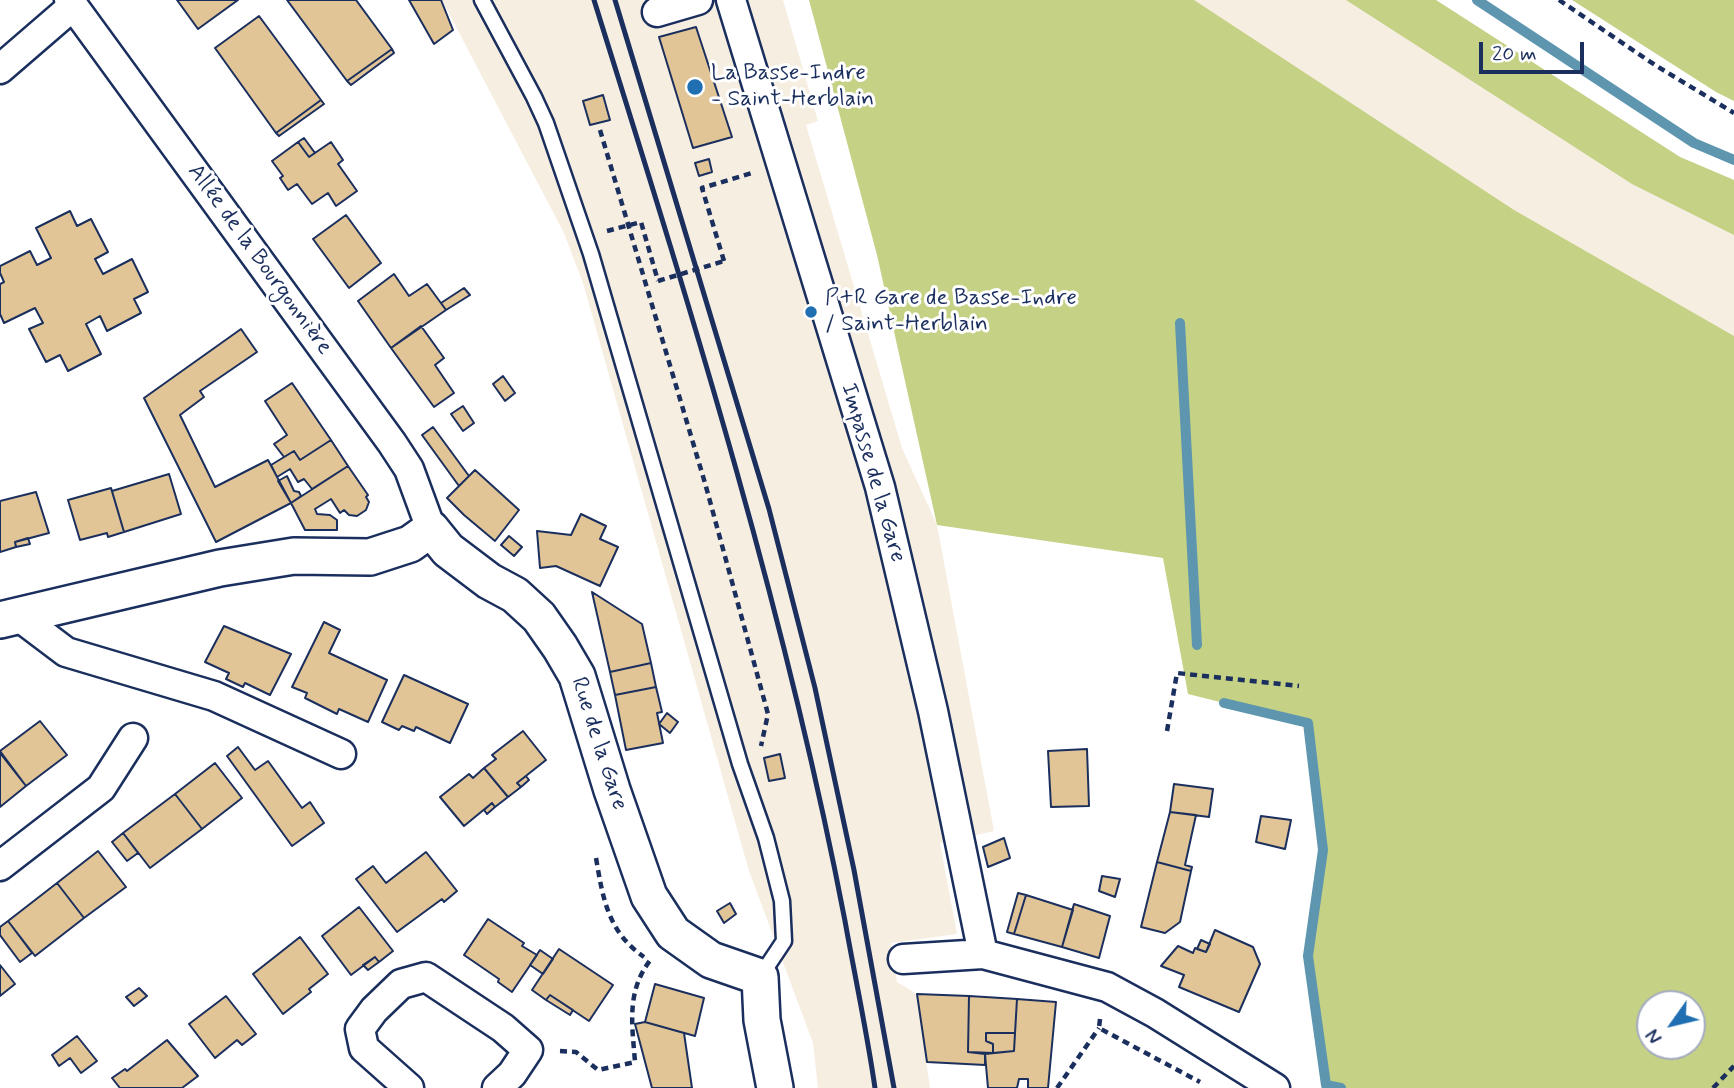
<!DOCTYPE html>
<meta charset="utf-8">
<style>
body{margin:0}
#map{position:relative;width:1734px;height:1088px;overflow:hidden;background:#fff;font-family:Mynerve,sans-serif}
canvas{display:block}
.north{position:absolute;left:1636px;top:990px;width:70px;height:70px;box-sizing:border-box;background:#fff;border:2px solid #a4acbf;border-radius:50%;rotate:236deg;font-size:19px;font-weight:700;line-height:28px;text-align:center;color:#1b2f5e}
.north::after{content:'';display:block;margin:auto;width:24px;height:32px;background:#1f6fb2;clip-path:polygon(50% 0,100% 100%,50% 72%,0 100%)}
.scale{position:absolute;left:1479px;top:42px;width:105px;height:32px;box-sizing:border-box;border:4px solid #1b2f5e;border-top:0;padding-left:9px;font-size:21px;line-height:24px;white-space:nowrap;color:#1b2f5e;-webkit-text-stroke:5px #fff;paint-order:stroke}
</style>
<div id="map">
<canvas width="1734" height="1088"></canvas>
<div class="north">N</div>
<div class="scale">20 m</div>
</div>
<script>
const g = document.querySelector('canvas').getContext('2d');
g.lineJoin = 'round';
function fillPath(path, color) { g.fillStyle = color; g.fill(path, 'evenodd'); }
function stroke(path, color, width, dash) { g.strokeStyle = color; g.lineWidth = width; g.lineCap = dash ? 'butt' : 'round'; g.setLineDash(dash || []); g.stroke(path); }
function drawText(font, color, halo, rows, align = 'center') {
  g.font = font + ' Mynerve,sans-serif'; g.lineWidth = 6; g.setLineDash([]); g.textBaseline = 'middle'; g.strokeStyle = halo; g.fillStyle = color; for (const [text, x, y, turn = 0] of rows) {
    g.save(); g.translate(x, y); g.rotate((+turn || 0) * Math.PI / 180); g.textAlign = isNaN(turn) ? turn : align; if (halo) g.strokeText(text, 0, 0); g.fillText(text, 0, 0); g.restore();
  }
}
fillPath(new Path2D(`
 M442,0H783L818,121L806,125L902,448L937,525L994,831L940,843L957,934L891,943L897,982L917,994L930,1088H818L813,1043L749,871L583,283L564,233Z
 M1094,0H1436L1680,157L1734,180V389Z`), '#f6eee0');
fillPath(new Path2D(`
 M809,0H1194L1514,210L1734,336V1088H1333L1326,1085L1308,956L1323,850L1308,724L1188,694L1163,558L937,525L877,255ZM1650,1004H1692V1046H1650Z
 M1346,0H1436L1680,157L1734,180V235L1632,184Z
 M1572,0H1734V101L1716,92Z`), '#c5d185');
stroke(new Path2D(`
 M1477,0L1694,143L1734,160
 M1180,323L1197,645
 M1224,703L1308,723L1323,850L1308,956L1326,1085L1341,1088`), '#5d96ae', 10);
const building = new Path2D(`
 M177,0H238L198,29Z
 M287,0H356L392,49L347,81Z
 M409,0H441L453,30L434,44Z
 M259,16L321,100L276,133L215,48Z
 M696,27L732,137L693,148L659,37Z
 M392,49L394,53L351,85L347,81Z
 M603,95L610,120L590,125L583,101Z
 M321,100L324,104L279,136L276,133Z
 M304,138L315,153L309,157L298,142Z
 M298,142L309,157L331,142L343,160L338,164L357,191L336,206L328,193L312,204L297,184L288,190L280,178L283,176L272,161Z
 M709,159L712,172L699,176L695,163Z
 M70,211L77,226L91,219L108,252L95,259L103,274L132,259L148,292L134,299L141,313L107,331L100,316L86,324L101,354L68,371L60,355L46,362L29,329L43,323L35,308L4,323L0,314V284L4,282L0,273V266L30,251L37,265L51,258L36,228Z
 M346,215L381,263L349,288L313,239Z
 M394,274L409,296L427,284L446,310L391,348L358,301Z
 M464,288L470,295L446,310L441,303Z
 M421,326L444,358L435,365L454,393L434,407L391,348Z
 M241,329L257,352L200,391L204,397L180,415L215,487L268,460L291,503L216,542L144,398Z
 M503,376L515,393L505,401L493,384Z
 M292,383L331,440L300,460L294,451L284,457L274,444L287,435L265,401Z
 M463,406L474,423L463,431L451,414Z
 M433,427L469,476L459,486L422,435Z
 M331,440L348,466L312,489L304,479L298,482L290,469L277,477L271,465L294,451L300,460Z
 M348,466L368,495L366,497L369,502L366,510L357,516L349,515L344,510L340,513L331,499L315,509L317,514L330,515L337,520V530H305L291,503Z
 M475,470L519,510L495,541L464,515L447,498Z
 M169,474L181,514L124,532L112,491Z
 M287,476L294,491L299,492L301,496L291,503L278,481Z
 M111,488L124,532L108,537L107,533L80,540L68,500Z
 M36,492L49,533L15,542L16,547L0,552V501Z
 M581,514L606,526L600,539L618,547L600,586L556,566L540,568L537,531L571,535Z
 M509,536L522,547L514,556L501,545Z
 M28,538L30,544L16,547L15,542Z
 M592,592L642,624L651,663L610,672Z
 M324,622L340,630L329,653L387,680L368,722L339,709L337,714L305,698L307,693L292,687Z
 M224,626L291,654L270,695L245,683L243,687L226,679L229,673L205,662Z
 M651,663L656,687L615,695L610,672Z
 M404,675L468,704L450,743L416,727L414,731L402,726L399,730L382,722Z
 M656,687L662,712L657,713L663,743L626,750L615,695Z
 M667,713L678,722L670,733L659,724Z
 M40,721L67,755L26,786L0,751Z
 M523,731L546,760L517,783L521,787L508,797L484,768L496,759L492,755Z
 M238,747L255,770L268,761L302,808L310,802L324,823L292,846L227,756Z
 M1087,749L1089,806L1051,807L1048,751Z
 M0,753L26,786L0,807Z
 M780,754L785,778L769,781L764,758Z
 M215,763L242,798L202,829L175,794Z
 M484,768L508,797L495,807L492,803L464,826L440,797L469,774L473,778Z
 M526,776L529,780L521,787L517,783Z
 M1174,784L1213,789L1209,817L1170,812Z
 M175,794L202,829L150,868L123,833Z
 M492,803L495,807L487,814L484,810Z
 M1170,812L1196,815L1185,865L1192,867L1191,871L1157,862Z
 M1261,816L1291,820L1285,849L1256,842Z
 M123,833L138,853L127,861L112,842Z
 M1004,838L1010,858L988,867L983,847Z
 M98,851L126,887L84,918L57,883Z
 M426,852L457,891L444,902L442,899L397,932L356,879L373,866L386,883Z
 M1157,862L1191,871L1180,922L1165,933L1141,927Z
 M1102,876L1120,879L1115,897L1099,891Z
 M57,883L84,918L35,956L8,921Z
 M1018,893L1026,895L1014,934L1007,932Z
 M1026,895L1073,910L1062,947L1014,934Z
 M730,903L736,914L724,923L717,911Z
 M1074,904L1110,916L1099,958L1062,947Z
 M359,907L393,951L379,962L375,957L351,975L322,936Z
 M488,919L524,943L522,946L537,955L512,992L498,982L499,979L464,955Z
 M8,921L32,953L20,962L0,935V927Z
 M1215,930L1253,947L1260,964L1239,1012L1179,987L1184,975L1161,966L1178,946L1193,953L1195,948L1206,952Z
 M300,937L328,974L309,989L311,992L283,1014L253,974Z
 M1201,940L1210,944L1206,952L1197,949Z
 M559,949L613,985L589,1021L550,995L546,1000L532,990Z
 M540,950L553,959L543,974L530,965Z
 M375,957L379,962L368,970L363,965Z
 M0,965L15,984L0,996Z
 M655,984L704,998L695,1036L645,1022Z
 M139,988L147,996L134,1006L126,997Z
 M917,994L969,996L968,1052L985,1054V1065L927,1062Z
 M550,995L573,1010L570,1015L546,1000Z
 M226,996L256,1034L242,1045L237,1040L215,1058L189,1024Z
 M969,996L1017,999L1015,1033H986V1041L993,1044V1053L968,1052Z
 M1017,999L1056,1002L1048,1088H1028V1079H1019L1017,1088H988L985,1054L1014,1051Z
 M645,1022L684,1033L692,1088H652L635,1024Z
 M986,1033H1015L1014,1051L993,1053V1044L986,1041Z
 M77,1036L97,1061L81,1073L70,1058L59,1066L52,1055Z
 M167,1040L198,1076L182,1088H120L112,1078L125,1069L127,1071Z`);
fillPath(building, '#e2c596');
stroke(building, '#1b2f5e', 2);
const service = new Path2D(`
 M482,0L534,97L546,123L591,254L740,764L766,838L782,901L784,941L760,977`);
const minor = new Path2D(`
 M69,0L392,443L409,469L431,529
 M731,0L880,487L933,711L983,954
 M657,12L698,0
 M0,69L73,6
 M17,615L66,652L214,696L341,754
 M0,866L101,788L133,738
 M903,959L983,954L1107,987L1155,1013L1275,1088
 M409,1088L364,1048L360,1029L374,1010L401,984L426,977L503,1028L528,1050L512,1074L497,1088`);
const tertiary = new Path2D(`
 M0,620L220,568L294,556L370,557L410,544L431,529L448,550L489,581L515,595L539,617L560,647L577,676L612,790L649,896L673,933L711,960L760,977L762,1020L775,1088`);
stroke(service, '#1b2f5e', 19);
stroke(minor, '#1b2f5e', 33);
stroke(tertiary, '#1b2f5e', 40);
stroke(new Path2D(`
 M1559,0L1655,65L1734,113
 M600,130L705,483L768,714L761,746
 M607,231L641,222L658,281
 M724,261L702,188L752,173
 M1167,731L1177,673L1299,686
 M596,858C603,899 608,932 644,957
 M1100,1019L1099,1028L1200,1082
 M560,1051L576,1052L598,1070L635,1062C632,1023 626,990 652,958
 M1057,1088L1099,1028
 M1713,1088L1734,1066`), '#1b2f5e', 4.5, [7, 5]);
stroke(service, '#fff', 14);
stroke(minor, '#fff', 28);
stroke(tertiary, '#fff', 35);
stroke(new Path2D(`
 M594,0C689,304 785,608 845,921C855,977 867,1032 875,1088
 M615,0L769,509L815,688L854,870L894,1088`), '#1b2f5e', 5);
stroke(new Path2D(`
 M658,281L724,261`), '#1b2f5e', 4.5, [7, 5]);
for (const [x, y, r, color] of [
 [695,87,9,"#1f6fb2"],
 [811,312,7,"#1f6fb2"]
]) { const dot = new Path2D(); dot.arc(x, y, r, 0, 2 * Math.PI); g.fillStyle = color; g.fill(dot); stroke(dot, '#fff', 2.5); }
drawText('23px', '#1b2f5e', '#fff', [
 ["La Basse-Indre",711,74],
 ["- Saint-Herblain",711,100],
 ["P+R Gare de Basse-Indre",825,299],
 ["/ Saint-Herblain",825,325]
], 'left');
drawText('23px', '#1b2f5e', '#fff', [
 ["Allée de la Bourgonnière",259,260,54],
 ["Impasse de la Gare",872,473,74],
 ["Rue de la Gare",598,744,72]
]);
</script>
